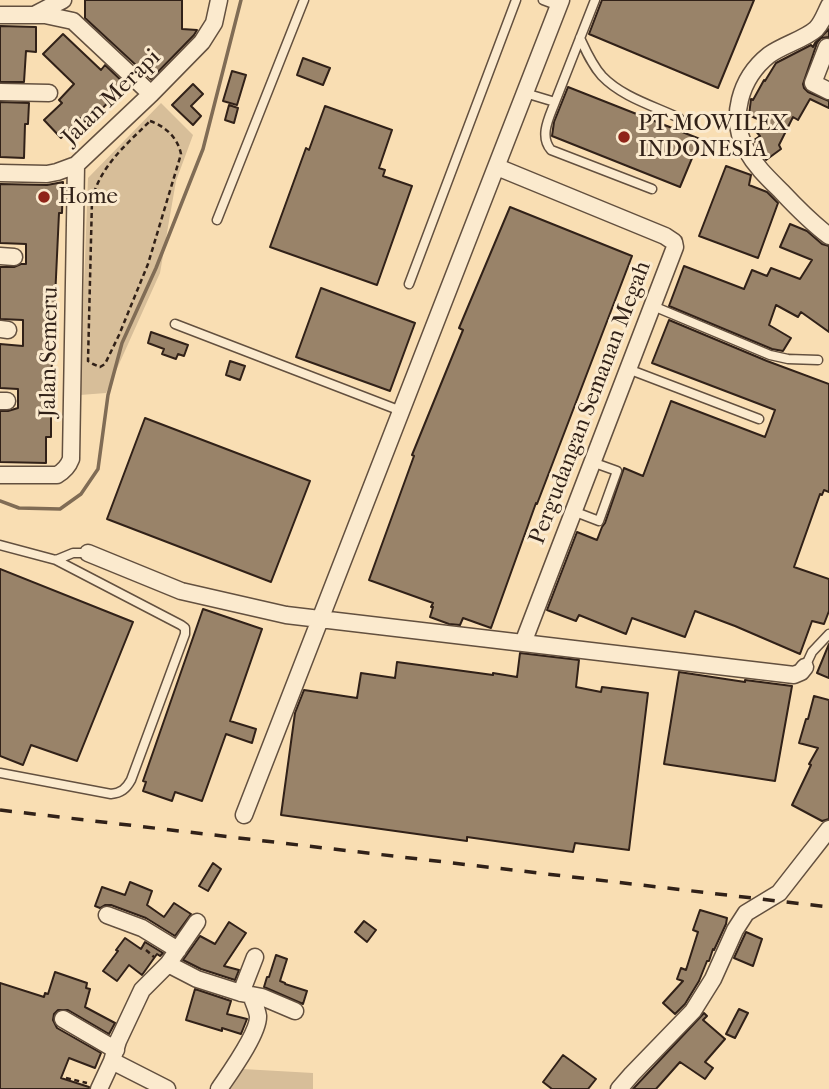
<!DOCTYPE html>
<style>
body{margin:0}
canvas{display:block;background:#f9deb3}
</style>
<canvas width="829" height="1089"></canvas>
<script>
const g = document.querySelector('canvas').getContext('2d');
g.lineJoin = 'round';
function fillPath(path, color) { g.fillStyle = color; g.fill(path, 'evenodd'); }
function stroke(path, color, width, dash) { g.strokeStyle = color; g.lineWidth = width; g.lineCap = dash ? 'butt' : 'round'; g.setLineDash(dash || []); g.stroke(path); }
function drawText(font, color, halo, rows, align = 'center') {
  g.font = font + ' "IM FELL French Canon",serif'; g.lineWidth = 6; g.setLineDash([]); g.textBaseline = 'middle'; g.strokeStyle = halo; g.fillStyle = color; for (const [text, x, y, turn = 0] of rows) {
    g.save(); g.translate(x, y); g.rotate((+turn || 0) * Math.PI / 180); g.textAlign = isNaN(turn) ? turn : align; if (halo) g.strokeText(text, 0, 0); g.fillText(text, 0, 0); g.restore();
  }
}
fillPath(new Path2D(`
 M161,103L193,135L176,181L160,273L106,393L80,395L88,178Z
 M225,1068L313,1073V1089H213Z`), '#d7be99');
stroke(new Path2D(`
 M0,501L19,508L60,509L81,494L98,469L108,395L122,343L156,268L203,149L241,0`), '#806c55', 3.5);
const building = new Path2D(`
 M85,0H182V29L197,30L194,35L151,79L85,18Z
 M602,0H754L718,88L589,34Z
 M0,26L36,27V52L26,51L24,82H0Z
 M829,29V37L821,38L817,43L803,84L804,88L808,92L829,101V108L810,99L798,120L793,117L779,145L781,149L766,160L754,140L760,136L754,129L764,122L749,115L751,99L753,100L764,80L765,81L776,63L811,45L813,47L815,43Z
 M63,34L101,70L105,65L125,84L88,124L80,118L61,138L44,120L62,103L59,100L74,84L43,54Z
 M303,58L330,68L323,85L297,75Z
 M232,71L246,75L237,105L223,101Z
 M193,84L203,94L191,106L201,116L193,125L172,105Z
 M568,87L700,139L680,187L552,136L554,122Z
 M0,102L29,103L28,124H25L24,158L0,157Z
 M229,105L238,108L234,123L225,120Z
 M325,106L392,130L379,168L385,170L383,176L412,186L377,285L270,247L306,148L309,150Z
 M726,166L751,175L749,185L767,192L778,203L758,258L699,236Z
 M63,182L62,213H59L51,384V437H46V463L0,462V411H8L18,408V389L0,388V344L23,346V320L0,319V267H14L21,264H26V244L0,243V184L47,185Z
 M510,207L632,256L537,504L536,503L491,628L463,618L460,625L449,624L430,617L433,607H431L433,603L369,580L414,456L412,455L463,330L459,328Z
 M790,224L807,231L822,244L829,246V332L801,312L798,317L776,305L769,325L791,338L783,351L772,349L669,306L684,266L744,289L752,270L767,276L771,268L800,279L812,260L780,247Z
 M321,288L415,323L390,391L296,357Z
 M669,320L767,361L829,384V492L824,490L822,495L820,494L794,567L829,579V611L824,624L812,621L800,654L735,626L695,611L685,637L632,618L626,634L579,615L576,621L547,610L577,532L597,540L602,527L605,523L624,468L643,476L671,401L765,437L775,410L652,363Z
 M151,332L188,345L184,356L178,354L176,359L162,354L164,349L148,343Z
 M230,361L245,366L240,380L226,375Z
 M145,418L310,481L271,582L107,519Z
 M0,569L133,622L77,761L31,745L23,765L0,756Z
 M203,609L262,629L230,721L256,729L252,743L226,734L202,801L175,792L172,801L143,791L146,782L143,781Z
 M829,644V678L817,673Z
 M520,653L579,660L576,687L601,692L602,687L648,693L629,850L575,843L573,852L467,837V841L281,815L295,713L304,690L357,698L361,673L395,678L397,662L493,675V673L517,677Z
 M679,672L745,682V680L792,686L775,781L664,764Z
 M814,696L829,700V819L822,821L792,805L811,765L809,764L818,748L799,743L806,719H808Z
 M213,863L221,869L208,891L199,886Z
 M130,882L152,891L147,905L164,917L174,903L191,914L175,936L146,918L111,905H105L100,908L95,906L102,887L125,895Z
 M700,910L727,918L726,924L714,950L713,949L709,961H707L699,981L685,1004L675,1014L663,1003L683,981L677,979L681,968L686,970L698,932L693,930Z
 M364,921L376,930L367,942L355,932Z
 M229,922L246,933L224,966L239,970L235,980L201,969L183,960L200,936L215,944Z
 M746,932L762,939L753,966L734,958Z
 M125,938L141,949L145,942L163,953L160,956L157,954L142,975L129,965L117,981L103,971L118,951L116,950Z
 M276,955L287,959L280,981L285,983V984L307,991L303,1004L264,987L267,977H269Z
 M55,972L87,983L86,988L90,989L85,1007L115,1023L109,1034L68,1010H58L54,1014L53,1020L57,1028L101,1053L95,1068L69,1058L61,1078L89,1087V1089H0V983L44,997L45,993L48,994Z
 M195,989L231,1001L227,1014L247,1019L241,1034L222,1028V1031L186,1020Z
 M739,1009L748,1013L735,1038L726,1034Z
 M704,1013L707,1016L703,1020L725,1039L705,1062L713,1068L705,1079L680,1062L656,1089H633Z
 M563,1055L596,1079L588,1089H552L543,1082Z`);
fillPath(building, '#998369');
stroke(building, '#312118', 2);
const lane = new Path2D(`
 M543,0L559,6
 M580,38C586,51 592,65 602,76C622,97 654,106 679,118
 M525,93L555,102L595,0
 M555,102C549,118 539,136 551,150L652,189
 M217,220L304,0
 M409,284L516,0
 M653,306L770,355L788,359L818,360
 M175,324L401,411
 M628,369L759,419
 M573,511L599,521L617,471L592,462
 M0,545L56,560L73,553H88
 M805,667L812,652L829,634
 M0,773L111,794C121,793 126,789 131,780L185,634V628L181,625L56,560`);
const street = new Path2D(`
 M829,6C825,14 822,23 816,29C805,39 783,45 769,55C740,78 728,119 747,151C756,167 769,179 782,192C797,208 812,223 829,236
 M0,15H34L63,0
 M34,15H45L73,21L151,94
 M827,47L813,83L829,91
 M0,92L49,93
 M497,167L665,236L674,242L675,247L523,643
 M0,173L47,174L57,172L76,165L151,94L202,42L214,23L219,0
 M0,256L14,257
 M0,329L8,330
 M0,401H7
 M0,475H57C64,471 68,467 71,459L76,165
 M88,553L181,591L286,615L794,675L801,672L805,667
 M244,815L561,0
 M107,915L142,928L178,950
 M168,964L197,979L241,993L262,997L295,1011
 M241,993L255,957
 M63,1019L116,1050
 M112,1061L167,1089
 M99,1089L112,1061L118,1041L142,990L168,964L197,922
 M219,1089C229,1074 259,1033 258,1016C257,1009 253,1001 251,995
 M619,1089L632,1074L693,1011L713,979L735,930L746,913L779,893L829,829`);
stroke(lane, '#63503f', 11);
stroke(street, '#63503f', 19);
stroke(new Path2D(`
 M150,121C165,126 178,138 181,154L148,264L119,335L105,364L100,367L93,364L88,361L92,200C100,166 126,145 150,121Z
 M146,950L154,957
 M66,1078L87,1083`), '#312118', 2.5, [5, 3.5]);
stroke(lane, '#fbeace', 8);
stroke(street, '#fbeace', 16);
stroke(new Path2D(`
 M0,810L829,907`), '#312118', 3.5, [12, 12]);
for (const [x, y, r, color] of [
 [624,137,7,"#8f2418"],
 [44,197,7,"#8f2418"]
]) { const dot = new Path2D(); dot.arc(x, y, r, 0, 2 * Math.PI); g.fillStyle = color; g.fill(dot); stroke(dot, '#fbeace', 2.5); }
drawText('23px', '#312118', '#fbeace', [
 ["Jalan Merapi",112,98,-44],
 ["Jalan Semeru",50,352,-89],
 ["Pergudangan Semanan Megah",591,403,-69]
]);
drawText('23px', '#312118', '#fbeace', [
 ["PT MOWILEX",638,124],
 ["INDONESIA",638,150],
 ["Home",58,197]
], 'left');
</script>
